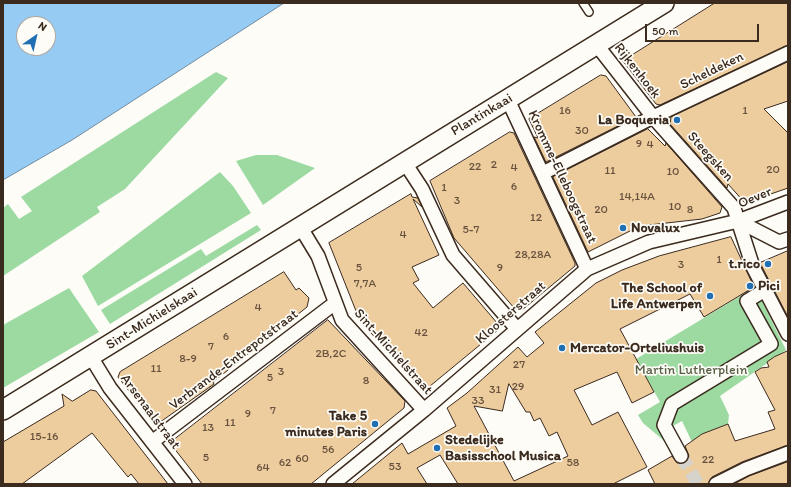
<!DOCTYPE html>
<style>
body{margin:0}
#map{position:relative;width:791px;height:487px;overflow:hidden;background:#fdfcf7;font-family:Itim,sans-serif}
canvas{display:block}
.frame{position:absolute;inset:0;border:4px solid #3b2a1e;pointer-events:none}
.north{position:absolute;left:16px;top:16px;width:40px;height:40px;box-sizing:border-box;background:#fdfcf7;border:1px solid #afa8a0;border-radius:50%;rotate:34deg;font-size:11px;font-weight:700;line-height:16px;text-align:center;color:#3b2a1e}
.north::after{content:'';display:block;margin:auto;width:14px;height:18px;background:#1f6fb2;clip-path:polygon(50% 0,100% 100%,50% 72%,0 100%)}
.scale{position:absolute;left:645px;top:24px;width:114px;height:18px;box-sizing:border-box;border:2px solid #3b2a1e;border-top:0;padding-left:5px;font-size:12px;line-height:14px;white-space:nowrap;color:#3b2a1e;-webkit-text-stroke:3px #fdfcf7;paint-order:stroke}
</style>
<div id="map">
<canvas width="791" height="487"></canvas>
<div class="frame"></div>
<div class="north">N</div>
<div class="scale">50 m</div>
</div>
<script>
const g = document.querySelector('canvas').getContext('2d');
g.lineJoin = 'round';
function fillPath(path, color) { g.fillStyle = color; g.fill(path, 'evenodd'); }
function stroke(path, color, width, dash) { g.strokeStyle = color; g.lineWidth = width; g.lineCap = dash ? 'butt' : 'round'; g.setLineDash(dash || []); g.stroke(path); }
function drawText(font, color, halo, rows, align = 'center') {
  g.font = font + ' Itim,sans-serif'; g.lineWidth = 3.5; g.setLineDash([]); g.textBaseline = 'middle'; g.strokeStyle = halo; g.fillStyle = color; for (const [text, x, y, turn = 0] of rows) {
    g.save(); g.translate(x, y); g.rotate((+turn || 0) * Math.PI / 180); g.textAlign = isNaN(turn) ? turn : align; if (halo) g.strokeText(text, 0, 0); g.fillText(text, 0, 0); g.restore();
  }
}
fillPath(new Path2D(`
 M216,72L228,78L125,189L97,207L100,212L3,276V208L8,204L19,219L32,211L21,197Z
 M256,155H277L315,168L263,205L236,161Z
 M220,172L233,186L251,213L98,306L82,276Z
 M257,225L261,230L110,324L101,310L201,249L206,256Z
 M755,287L786,350L720,396L729,415L728,424L702,434L692,442L682,421L673,426L677,440L669,445L643,423L638,415L660,402L636,359Z
 M69,288L99,332L3,388V325Z`), '#9cdaa2');
const water = new Path2D(`
 M3,3H284L72,140L3,180ZM24,24H48V48H24Z`);
fillPath(water, '#96cbf4');
stroke(water, '#728b9e', 1);
const building = new Path2D(`
 M715,3H788V45L660,105L656,104L623,61Z
 M788,62V101L764,109L788,133V188L745,203L728,184L727,188L670,124L671,117Z
 M601,75L606,76L636,117L546,162L534,137L538,138L529,119Z
 M648,129L665,146L666,143L722,207L720,213L702,219L640,226L588,252L553,177Z
 M510,132L514,133L575,263V266L522,310L515,309L454,238L430,181Z
 M411,194L412,197L418,198L422,207L413,199L439,255L412,267L419,280L413,283L433,308L463,283L498,324V330L424,391L360,321L329,243Z
 M731,237L754,287L704,317L690,294L620,329L654,392L632,403L617,372L574,390L592,425L618,412L647,467L613,484H458L440,455L417,468L427,484H352L402,443L408,454L456,426L447,408L467,393L518,347L527,357L544,343L535,332L596,283L622,270L659,256ZM509,384L526,412H530L534,421L540,418L549,436L557,432L568,456L514,481L474,406L502,411Z
 M788,251V317L760,263Z
 M284,272L296,290L299,288L309,298L307,307L213,382L214,384L156,425L118,377L120,372Z
 M328,320L405,401L404,408L311,484H202L170,443Z
 M788,351V445L742,462L712,477L708,484H655L648,470L672,456L677,463H685L689,456L685,446L702,434L728,424L735,441L775,429L768,412L775,410L755,372L761,368L769,367L767,362L774,357Z
 M91,390L96,391L168,484H139L131,474L128,477L92,433L22,484H3V442L64,406L62,394L72,401Z
 M788,462V484H734L749,476Z`);
fillPath(building, '#edcc9e');
stroke(building, '#3b2a1e', 1);
stroke(new Path2D(`
 M681,456L698,484`), '#d6d2cc', 13, [13, 6]);
const lane = new Path2D(`
 M583,3L589,12`);
const street = new Path2D(`
 M596,44L653,117L734,208L753,267L788,334
 M508,100L587,269
 M405,163L422,189L453,255L517,329
 M543,173L653,117L788,53
 M738,221L779,242L788,239
 M301,228L318,256L342,320L424,410
 M91,357L110,388L185,484
 M152,442L335,303
 M681,456L664,425L672,404L771,344L747,301L765,290
 M333,484L424,410L587,269L649,242L738,221L788,202
 M716,484L746,469L788,453`);
const secondary = new Path2D(`
 M3,410L664,3`);
stroke(lane, '#3b2a1e', 10);
stroke(street, '#3b2a1e', 16);
stroke(secondary, '#3b2a1e', 22);
stroke(lane, '#fdfcf7', 7);
stroke(street, '#fdfcf7', 13);
stroke(secondary, '#fdfcf7', 19);
for (const [x, y, r, color] of [
 [677,120,4,"#1f6fb2"],
 [623,228,4,"#1f6fb2"],
 [768,264,4,"#1f6fb2"],
 [750,286,4,"#1f6fb2"],
 [710,296,4,"#1f6fb2"],
 [562,348,4,"#1f6fb2"],
 [375,424,4,"#1f6fb2"],
 [437,448,4,"#1f6fb2"]
]) { const dot = new Path2D(); dot.arc(x, y, r, 0, 2 * Math.PI); g.fillStyle = color; g.fill(dot); stroke(dot, '#fdfcf7', 1.5); }
drawText('12px', '#68523e', null, [
 ["16",565,111],
 ["1",745,111],
 ["30",582,131],
 ["9",639,144],
 ["4",650,145],
 ["2",494,165],
 ["22",475,167],
 ["4",514,168],
 ["20",773,170],
 ["11",610,171],
 ["10",673,172],
 ["6",514,187],
 ["1",444,188],
 ["14,14A",637,197],
 ["3",457,201],
 ["10",675,207],
 ["20",601,210],
 ["8",690,210],
 ["12",536,218],
 ["5-7",471,230],
 ["4",403,235],
 ["28,28A",533,255],
 ["1",719,260],
 ["3",681,265],
 ["5",359,268],
 ["9",500,268],
 ["7,7A",365,284],
 ["4",258,308],
 ["42",421,333],
 ["6",226,337],
 ["7",211,347],
 ["2B,2C",331,354],
 ["8-9",188,359],
 ["27",519,365],
 ["11",156,369],
 ["3",281,372],
 ["5",270,378],
 ["8",366,381],
 ["29",518,387],
 ["31",495,390],
 ["33",478,401],
 ["7",273,411],
 ["9",248,414],
 ["11",230,423],
 ["13",208,428],
 ["15-16",44,437],
 ["56",328,450],
 ["5",206,458],
 ["60",302,459],
 ["22",708,460],
 ["62",285,463],
 ["58",573,463],
 ["53",395,467],
 ["64",263,468]
]);
drawText('14px', '#3b2a1e', '#fdfcf7', [
 ["Rijkenhoek",637,71,52],
 ["Scheldeken",712,71,-26],
 ["Plantinkaai",482,115,-31],
 ["Steegsken",710,157,48],
 ["Kromme-Elleboogstraat",562,177,65],
 ["Oever",755,198,-23],
 ["Kloosterstraat",511,313,-41],
 ["Sint-Michielskaai",152,319,-32],
 ["Sint-Michielstraat",393,352,48],
 ["Verbrande-Entrepotstraat",234,360,-37],
 ["Arsenaalstraat",150,412,53]
]);
drawText('bold 14px', '#3b2a1e', '#fdfcf7', [
 ["La Boqueria",669,120],
 ["Novalux",631,228,"left"],
 ["t.rico",760,264],
 ["Pici",758,286,"left"],
 ["The School of",702,288],
 ["Life Antwerpen",702,304],
 ["Mercator-Orteliushuis",570,348,"left"],
 ["Take 5",367,416],
 ["minutes Paris",367,432],
 ["Stedelijke",445,440,"left"],
 ["Basisschool Musica",445,456,"left"]
], 'right');
drawText('14px', '#585f46', '#fdfcf7', [
 ["Martin Lutherplein",691,370]
]);
</script>
